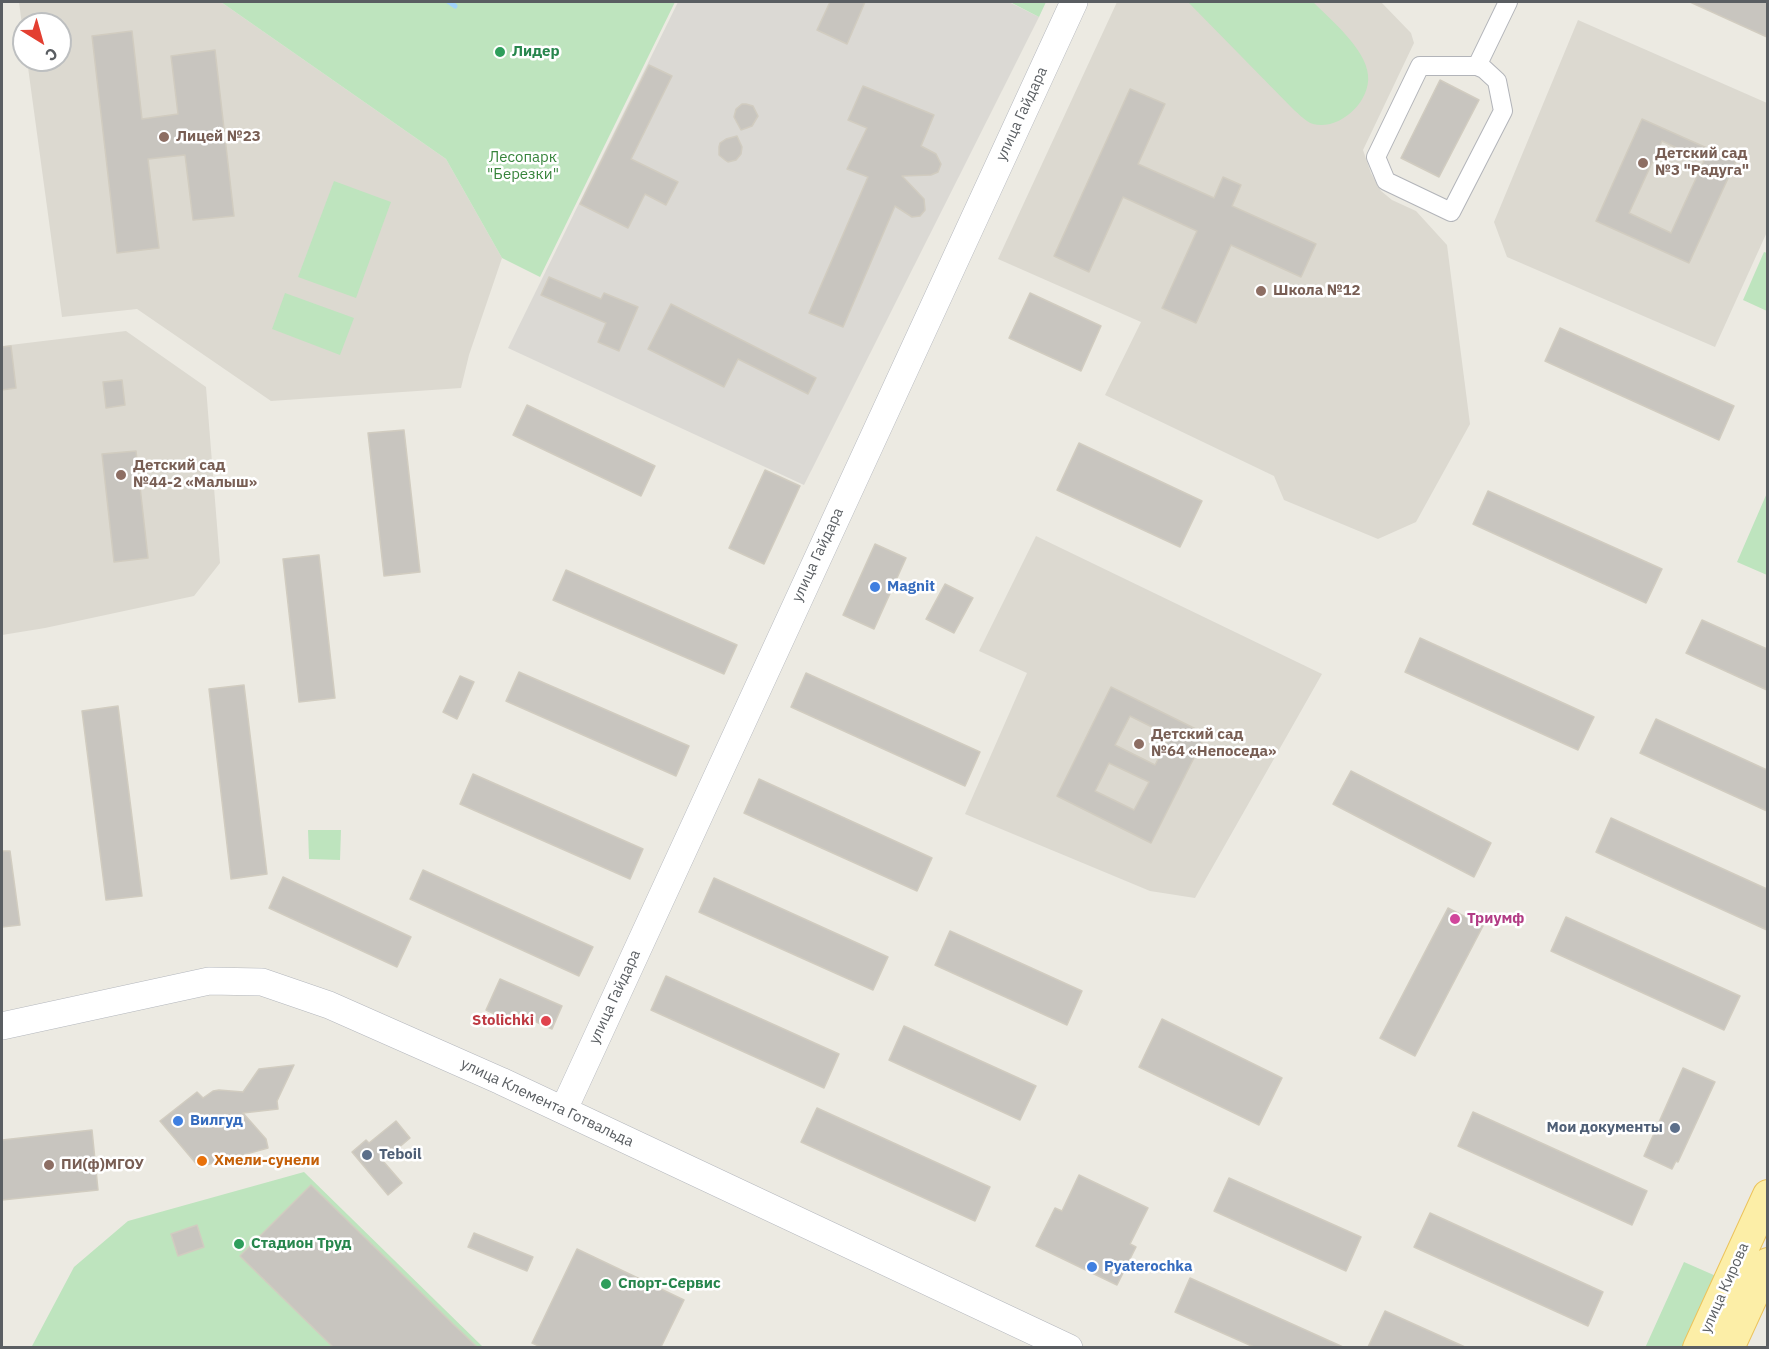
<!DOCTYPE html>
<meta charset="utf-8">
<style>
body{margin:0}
#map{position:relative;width:1769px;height:1349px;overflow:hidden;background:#eceae2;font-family:"IBM Plex Sans",sans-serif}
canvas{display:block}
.frame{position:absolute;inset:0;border:3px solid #5a5e62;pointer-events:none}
.north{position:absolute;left:12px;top:12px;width:60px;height:60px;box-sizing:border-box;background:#fff;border:2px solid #bdbfc0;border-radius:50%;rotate:143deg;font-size:16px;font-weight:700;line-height:24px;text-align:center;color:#5a5e62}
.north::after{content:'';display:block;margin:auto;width:21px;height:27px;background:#e33f31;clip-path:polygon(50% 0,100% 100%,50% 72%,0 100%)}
</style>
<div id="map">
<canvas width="1769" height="1349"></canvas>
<div class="frame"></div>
<div class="north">С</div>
</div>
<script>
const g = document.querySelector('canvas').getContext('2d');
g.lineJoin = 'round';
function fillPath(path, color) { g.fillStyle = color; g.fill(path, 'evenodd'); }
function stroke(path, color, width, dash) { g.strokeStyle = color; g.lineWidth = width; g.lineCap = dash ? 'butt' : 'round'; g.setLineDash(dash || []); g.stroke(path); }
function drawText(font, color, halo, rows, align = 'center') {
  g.font = font + ' "IBM Plex Sans",sans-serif'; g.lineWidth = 5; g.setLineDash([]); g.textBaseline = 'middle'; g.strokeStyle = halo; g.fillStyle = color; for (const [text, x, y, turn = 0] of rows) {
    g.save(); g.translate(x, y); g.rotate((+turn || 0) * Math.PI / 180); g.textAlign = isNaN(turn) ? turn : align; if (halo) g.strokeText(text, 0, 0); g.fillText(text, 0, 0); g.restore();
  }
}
fillPath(new Path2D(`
 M678,2H1009L1039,17L804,485L508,348Z`), '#dbd9d4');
fillPath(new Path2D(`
 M19,2H221L446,159L502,258L469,355L461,388L271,401L137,309L62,317L27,60H60V24H24V41Z
 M1117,2H1381L1411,33L1414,43L1363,150L1371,173L1381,191L1392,200L1416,211L1447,245L1470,424L1416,522L1378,539L1284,500L1274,476L1105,395L1141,322L998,259Z
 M1578,20L1767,103V232L1715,347L1507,257L1494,222Z
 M126,331L206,387L220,563L194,596L45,628L2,635V346Z
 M1036,536L1322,674L1195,898L1150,891L965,814L1027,673L979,651Z`), '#dcd9d0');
fillPath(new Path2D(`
 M221,2H675L540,277L502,258L446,159Z
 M1010,2H1046L1039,17Z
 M1188,2H1313C1330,19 1366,49 1368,75C1371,102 1339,131 1313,124C1306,122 1299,114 1294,110Z
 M334,181L391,202L356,298L298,277Z
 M1764,252L1767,253V311L1743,300Z
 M285,293L354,318L340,355L272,329Z
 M1767,493V575L1737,562Z
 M308,830H341L340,860L309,859Z
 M304,1172L483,1347L31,1348L74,1267L128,1221Z
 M1684,1262L1716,1276L1683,1347L1645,1348Z`), '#bee4be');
stroke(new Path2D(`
 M449,2L455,6`), '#a2d5fc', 5);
const building = new Path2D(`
 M830,2H865L847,44L817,30Z
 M1690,2H1767V37Z
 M132,31L142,119L178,114L171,56L215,50L234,216L193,220L185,155L148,159L159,248L117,253L92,36Z
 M649,65L672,76L631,159L678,182L666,205L645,194L628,228L580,204Z
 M1440,80L1479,100L1439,177L1401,158Z
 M863,86L934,115L921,146L936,154L941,164L938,172L931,175L902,176L924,199L925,210L920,216L912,217L895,206L843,327L809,313L868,177L847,169L867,128L848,120Z
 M1130,89L1165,104L1138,164L1214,198L1223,177L1241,185L1232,206L1316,244L1301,277L1231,245L1196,323L1162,308L1197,231L1123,197L1089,272L1054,256Z
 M742,104H746L753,106L758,116L752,126L741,130L734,117L736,109Z
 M1642,119L1736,161L1689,263L1596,221ZM1662,141L1704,161L1671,233L1629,213Z
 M737,136L742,147L741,154L736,160L728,162L725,160L719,155V147L720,143L726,139Z
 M549,277L601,299L604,293L638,307L619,351L598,342L606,323L541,295Z
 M1030,293L1101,326L1081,371L1009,338Z
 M671,304L816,378L808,394L738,359L724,387L648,349Z
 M1560,328L1734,406L1719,440L1545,361Z
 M11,346L16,388L2,390V347Z
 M122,380L125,405L106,408L103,382Z
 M527,405L655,466L641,496L513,435Z
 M404,430L420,572L384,576L368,433Z
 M1079,443L1202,501L1180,547L1057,490Z
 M136,451L148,558L114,562L102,454Z
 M765,470L800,486L764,564L729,548Z
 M1488,491L1662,569L1646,603L1473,524Z
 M875,544L906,558L874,629L843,615Z
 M319,555L335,698L299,702L283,559Z
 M566,570L737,645L724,674L553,600Z
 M945,584L973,598L954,633L926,619Z
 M1702,620L1767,649V690L1686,653Z
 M1420,638L1594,717L1578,750L1405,672Z
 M519,672L689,746L676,776L506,701Z
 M806,673L980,752L965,786L791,707Z
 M460,676L474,682L457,719L443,712Z
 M244,685L267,874L231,879L209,689Z
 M1111,687L1206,734L1151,843L1057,796ZM1130,716L1170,736L1155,765L1115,745ZM1109,763L1149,782L1134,810L1095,791Z
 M118,706L142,896L106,900L82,711Z
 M1656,719L1767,770V811L1640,753Z
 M1351,771L1491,843L1474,877L1333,804Z
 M473,774L643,849L630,879L460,804Z
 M759,779L932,858L917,891L744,813Z
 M1611,818L1767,889V930L1596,852Z
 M2,851H10L20,925L2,927Z
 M423,870L593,947L579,976L410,899Z
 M283,877L411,937L397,967L269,908Z
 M714,878L888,957L873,990L699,912Z
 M1448,908L1483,926L1415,1056L1380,1038Z
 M1566,917L1740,996L1724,1030L1551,951Z
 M950,931L1082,991L1067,1025L935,965Z
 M666,976L839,1054L824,1088L651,1010Z
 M500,979L562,1006L552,1029L514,1012L510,1021L486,1010Z
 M1162,1019L1282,1078L1259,1125L1139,1067Z
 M904,1026L1036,1086L1020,1120L889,1060Z
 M294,1065L277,1101L278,1109L243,1113L266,1139L268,1148L199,1167L160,1121L197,1092L203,1098L213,1091L219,1090L243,1092L259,1069Z
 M1683,1068L1715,1082L1678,1162L1676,1161L1672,1169L1644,1156Z
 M817,1108L990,1187L975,1221L801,1142Z
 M1473,1112L1647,1191L1632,1225L1458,1146Z
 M396,1121L410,1138L383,1161L402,1183L388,1195L352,1152L366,1140L369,1143Z
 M92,1130L98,1190L2,1200V1140Z
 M1079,1175L1148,1208L1130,1244L1136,1247L1117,1285L1036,1246L1055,1208L1062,1211Z
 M1229,1178L1361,1237L1346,1271L1214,1211Z
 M311,1185L454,1325L477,1347H333L240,1256Z
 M1430,1213L1603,1292L1588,1326L1414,1247Z
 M197,1225L204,1247L178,1256L171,1234Z
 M474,1233L533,1257L527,1271L468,1247Z
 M577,1249L684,1300L661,1347H541L532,1343Z
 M1190,1278L1343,1347H1254L1175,1312Z
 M1385,1311L1465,1347H1368Z`);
fillPath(building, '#c8c5bf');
stroke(building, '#d1ccc0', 1.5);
const street = new Path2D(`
 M1420,66H1477L1484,69L1497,81L1503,111L1451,212L1386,181L1376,157Z
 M1477,66L1508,2`);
const secondary = new Path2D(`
 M2,1026L209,981L262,982L329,1005L501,1081L1069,1348
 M564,1109L1074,2`);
const primary = new Path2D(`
 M1698,1348L1768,1195
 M1729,1348L1768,1263`);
stroke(street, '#b2b4b9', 20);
stroke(secondary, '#b3b6bc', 28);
stroke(primary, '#ecc35b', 32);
stroke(street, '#fff', 18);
stroke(secondary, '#fff', 27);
stroke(primary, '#fceea7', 30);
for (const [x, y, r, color] of [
 [500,52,6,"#2e9e5b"],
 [164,137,6,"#8d6e63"],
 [1643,163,6,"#8d6e63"],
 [1261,291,6,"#8d6e63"],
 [121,475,6,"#8d6e63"],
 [875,587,6,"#3f7fe0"],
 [1139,744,6,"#8d6e63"],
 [1455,919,6,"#d1479c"],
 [546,1021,6,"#e0444e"],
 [178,1121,6,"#3f7fe0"],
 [1675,1128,6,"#5c6f8a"],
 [367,1155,6,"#5c6f8a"],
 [202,1161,6,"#e8710a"],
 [49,1165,6,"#8d6e63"],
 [239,1244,6,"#2e9e5b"],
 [1092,1267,6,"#3f7fe0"],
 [606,1284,6,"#2e9e5b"]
]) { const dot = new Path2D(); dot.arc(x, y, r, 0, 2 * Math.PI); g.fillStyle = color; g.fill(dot); stroke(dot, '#fff', 2); }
drawText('bold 15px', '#27864d', '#fff', [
 ["Лидер",512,52],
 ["Стадион Труд",251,1244],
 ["Спорт-Сервис",618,1284]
], 'left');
drawText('15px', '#5a5e62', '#fff', [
 ["улица Гайдара",1022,114,-65],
 ["улица Гайдара",818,555,-65],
 ["улица Гайдара",615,997,-65],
 ["улица Клемента Готвальда",547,1103,25],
 ["улица Кирова",1725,1288,-66]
]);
drawText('bold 15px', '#785e54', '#fff', [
 ["Лицей №23",176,137],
 ["Детский сад",1655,154],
 ["№3 \"Радуга\"",1655,171],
 ["Школа №12",1273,291],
 ["Детский сад",133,466],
 ["№44-2 «Малыш»",133,483],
 ["Детский сад",1151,735],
 ["№64 «Непоседа»",1151,752],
 ["ПИ(ф)МГОУ",61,1165]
], 'left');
drawText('15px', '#37843b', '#fff', [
 ["Лесопарк",523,158],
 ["\"Березки\"",523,175]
]);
drawText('bold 15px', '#366cbe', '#fff', [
 ["Magnit",887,587],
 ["Вилгуд",190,1121],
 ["Pyaterochka",1104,1267]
], 'left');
drawText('bold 15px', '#b23c85', '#fff', [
 ["Триумф",1467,919]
], 'left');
drawText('bold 15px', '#be3a42', '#fff', [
 ["Stolichki",534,1021]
], 'right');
drawText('bold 15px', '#4e5e75', '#fff', [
 ["Мои документы",1663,1128],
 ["Teboil",379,1155,"left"]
], 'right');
drawText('bold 15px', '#c56008', '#fff', [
 ["Хмели-сунели",214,1161]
], 'left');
</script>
